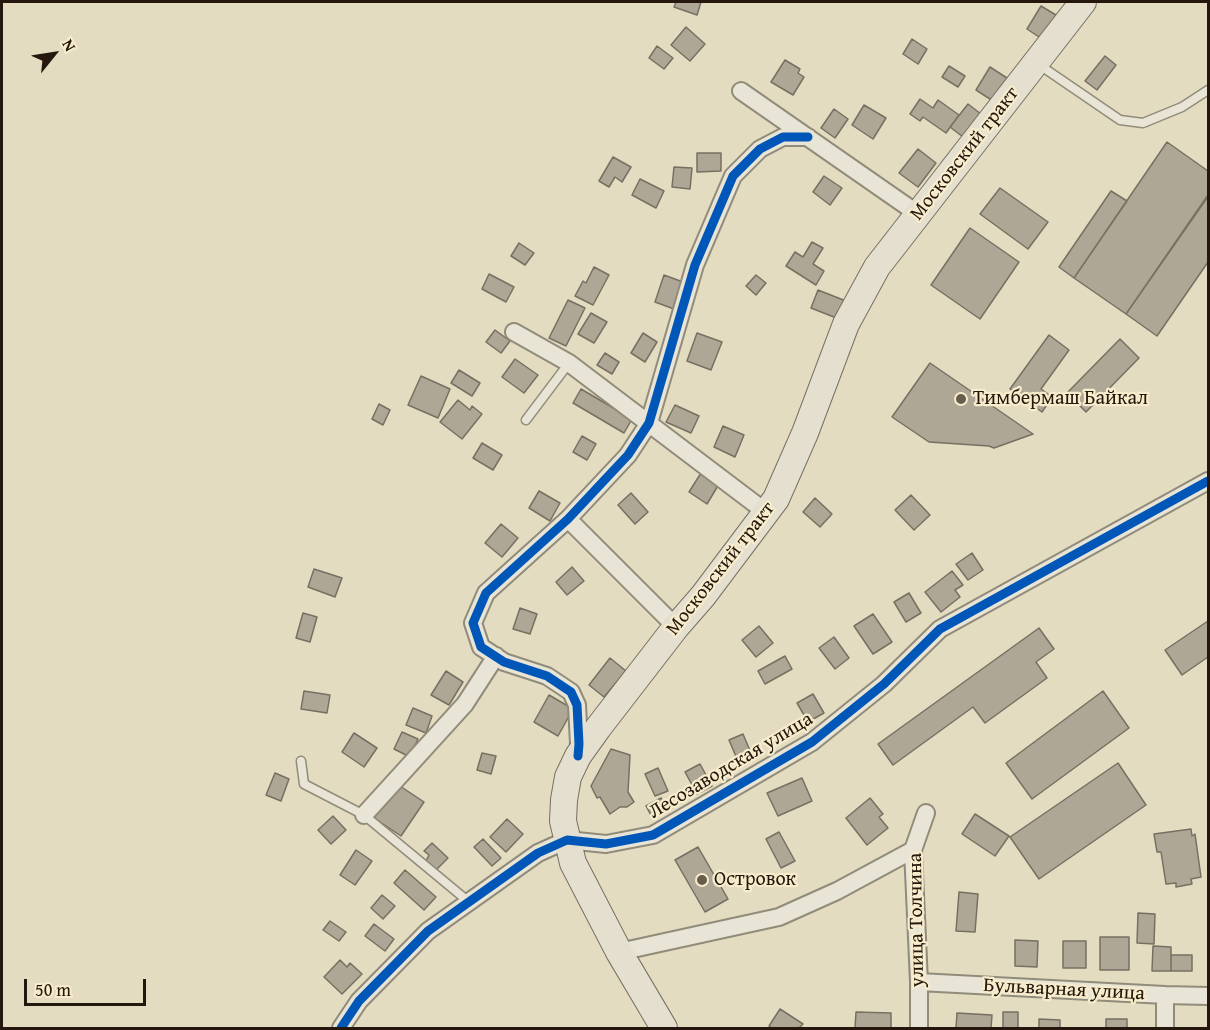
<!DOCTYPE html>
<meta charset="utf-8">
<style>
body{margin:0}
#map{position:relative;width:1210px;height:1030px;overflow:hidden;background:#e4dcc0;font-family:"Gentium Book Plus",serif}
canvas{display:block}
.frame{position:absolute;inset:0;border:3px solid #25170d;pointer-events:none}
.north{position:absolute;left:24px;top:24px;width:60px;height:60px;-webkit-text-stroke:4px #f7edcc;paint-order:stroke;rotate:60deg;font-size:16px;font-weight:700;line-height:24px;text-align:center;color:#25170d}
.north::after{content:'';display:block;margin:auto;width:21px;height:27px;background:#25170d;clip-path:polygon(50% 0,100% 100%,50% 72%,0 100%)}
.scale{position:absolute;left:24px;top:979px;width:122px;height:27px;box-sizing:border-box;border:3px solid #25170d;border-top:0;padding-left:8px;font-size:18px;line-height:21px;white-space:nowrap;color:#25170d;-webkit-text-stroke:4px #f7edcc;paint-order:stroke}
</style>
<div id="map">
<canvas width="1210" height="1030"></canvas>
<div class="frame"></div>
<div class="north">N</div>
<div class="scale">50 m</div>
</div>
<script>
const g = document.querySelector('canvas').getContext('2d');
g.lineJoin = 'round';
function fillPath(path, color) { g.fillStyle = color; g.fill(path, 'evenodd'); }
function stroke(path, color, width, dash) { g.strokeStyle = color; g.lineWidth = width; g.lineCap = dash ? 'butt' : 'round'; g.setLineDash(dash || []); g.stroke(path); }
function drawText(font, color, halo, rows, align = 'center') {
  g.font = font + ' "Gentium Book Plus",serif'; g.lineWidth = 4.5; g.setLineDash([]); g.textBaseline = 'middle'; g.strokeStyle = halo; g.fillStyle = color; for (const [text, x, y, turn = 0] of rows) {
    g.save(); g.translate(x, y); g.rotate((+turn || 0) * Math.PI / 180); g.textAlign = isNaN(turn) ? turn : align; if (halo) g.strokeText(text, 0, 0); g.fillText(text, 0, 0); g.restore();
  }
}
const building = new Path2D(`
 M676,2H701L697,15L674,7Z
 M1041,6L1056,15L1042,39L1027,29Z
 M686,27L705,44L690,61L671,45Z
 M912,39L927,49L918,64L903,54Z
 M657,46L673,58L664,69L649,58Z
 M1105,56L1116,65L1097,90L1085,81Z
 M785,60L800,69L798,73L804,77L793,95L771,82Z
 M949,66L965,76L958,87L942,77Z
 M990,67L1007,78L993,101L976,90Z
 M920,99L933,108L938,100L959,115L946,133L923,117L920,121L910,114Z
 M968,104L981,114L963,137L950,127Z
 M864,105L886,118L873,139L852,125Z
 M834,109L848,119L835,138L821,128Z
 M1167,142L1208,171V195L1126,314L1074,278Z
 M918,149L936,163L918,187L899,173Z
 M697,153H721V171L697,172Z
 M613,157L631,167L622,182L615,177L609,187L599,181Z
 M674,167L692,168L690,189L672,187Z
 M824,176L842,188L830,205L813,192Z
 M640,179L664,191L656,208L632,195Z
 M1000,188L1048,222L1028,249L980,214Z
 M1111,191L1127,201L1074,278L1059,267Z
 M1207,198L1208,199V262L1157,336L1126,314Z
 M970,228L1019,262L980,319L931,285Z
 M812,242L823,248L813,264L824,271L816,285L786,266L795,252L803,257Z
 M519,243L534,253L525,265L511,256Z
 M594,267L609,275L593,305L575,296L583,281L586,283Z
 M489,274L514,287L506,302L482,289Z
 M664,275L683,282L674,309L655,302Z
 M756,275L766,283L756,295L746,286Z
 M818,290L846,301L839,319L811,308Z
 M568,300L585,308L566,346L549,338Z
 M591,313L607,322L594,343L578,334Z
 M495,330L510,341L501,353L486,342Z
 M643,333L657,342L645,362L631,353Z
 M697,333L722,342L711,370L687,361Z
 M1049,335L1069,350L1041,389L1052,397L1042,412L1010,389Z
 M1120,339L1139,358L1086,412L1067,393Z
 M605,353L619,362L612,374L597,365Z
 M515,359L538,375L524,393L502,377Z
 M930,363L1033,434L994,448L989,446L929,442L892,417Z
 M459,370L480,383L472,396L451,383Z
 M421,376L450,389L438,418L408,405Z
 M581,389L632,419L624,433L573,403Z
 M458,400L470,410L472,406L482,414L462,439L440,422Z
 M379,404L390,410L383,425L372,419Z
 M675,405L699,416L691,433L666,422Z
 M723,426L744,435L735,457L714,447Z
 M582,436L596,444L587,460L573,452Z
 M482,443L502,455L493,470L473,458Z
 M701,473L719,484L707,504L689,492Z
 M539,491L560,503L550,521L529,508Z
 M631,493L648,512L635,524L618,505Z
 M911,495L930,515L914,530L895,510Z
 M815,498L832,514L820,527L803,512Z
 M501,524L518,538L502,557L485,543Z
 M972,553L983,570L968,580L956,564Z
 M572,567L584,581L567,595L556,582Z
 M314,569L342,578L335,597L308,587Z
 M952,571L963,585L955,590L960,597L941,612L925,592Z
 M909,593L921,613L906,622L894,602Z
 M520,608L537,614L530,634L513,629Z
 M303,613L317,617L310,642L296,638Z
 M873,614L892,642L873,654L854,626Z
 M1208,621V657L1182,675L1165,650Z
 M759,626L773,643L756,657L742,640Z
 M1039,628L1054,649L1036,662L1047,678L985,723L973,707L893,765L878,744Z
 M834,637L849,658L835,669L819,648Z
 M785,656L792,669L765,684L758,671Z
 M610,658L626,671L604,697L589,685Z
 M446,671L463,682L449,705L431,695Z
 M304,691L330,695L327,713L301,709Z
 M1103,691L1129,728L1032,799L1006,763Z
 M813,694L824,713L808,722L797,703Z
 M549,695L573,709L558,736L534,722Z
 M413,708L432,716L426,733L406,725Z
 M402,732L418,739L410,757L394,749Z
 M354,733L377,748L364,767L342,752Z
 M743,734L751,753L737,759L729,740Z
 M611,749L630,755L628,792L634,802L627,807H620L610,814L600,797L597,798L591,786Z
 M482,753L496,756L491,774L477,770Z
 M1118,763L1146,805L1039,879L1010,837Z
 M700,764L712,786L697,794L685,772Z
 M658,768L668,791L655,796L645,774Z
 M275,773L289,779L281,801L266,795Z
 M802,778L812,801L778,816L767,793Z
 M397,784L424,802L401,836L374,818Z
 M661,798L668,810L653,819L646,806Z
 M870,798L883,814L879,817L888,828L867,845L846,818Z
 M975,814L1009,836L995,856L962,834Z
 M333,816L346,830L331,844L318,830Z
 M507,819L523,834L506,852L490,837Z
 M1191,829L1192,836L1195,834L1201,877L1191,879L1192,884L1176,887V883L1166,884L1161,852H1157L1154,834Z
 M779,832L795,861L781,868L766,839Z
 M483,839L501,858L492,866L474,847Z
 M432,843L448,858L436,870L426,861L429,855L424,851Z
 M698,847L728,899L705,912L675,860Z
 M356,850L372,861L355,885L340,875Z
 M405,870L436,897L424,910L394,883Z
 M959,892L978,894L975,932L956,931Z
 M382,895L395,906L383,919L371,908Z
 M1138,913L1155,914L1154,944L1137,943Z
 M330,921L346,932L339,941L323,930Z
 M374,924L394,939L385,951L365,936Z
 M1100,937H1129V970H1100Z
 M1015,940L1038,941L1037,967L1015,966Z
 M1063,941H1086V968H1063Z
 M1153,946L1171,947V971H1152Z
 M1171,955H1192V971H1171Z
 M340,960L347,967L350,963L362,974L342,994L324,977Z
 M780,1009L803,1024L799,1028H772L769,1026Z
 M856,1012L891,1013V1028H855Z
 M1003,1012H1018V1028H1003Z
 M957,1013L992,1015L991,1028H956Z
 M1039,1019L1060,1020V1028H1039Z
 M1106,1019H1127V1028H1106Z`);
fillPath(building, '#aea795');
stroke(building, '#777062', 1.5);
const lane = new Path2D(`
 M1038,64L1120,120L1143,123L1182,107L1208,90
 M526,420L569,363
 M301,761L304,784L364,815L469,902`);
const street = new Path2D(`
 M741,91L918,214
 M514,332L569,363L767,513
 M568,519L676,627
 M578,756L579,744L577,705L571,692L547,676L504,662L481,647L473,623L486,593L568,519L628,455L649,423L695,265L733,176L760,149L783,137H808
 M364,815L465,704L496,656
 M619,952L779,917L837,891L913,850
 M919,982L1165,995L1208,996
 M341,1028L359,1001L428,931L538,853L567,840L606,844L653,835L812,742L884,684L940,629L1208,481
 M919,1028V982L913,850L926,813
 M1165,1028V995`);
const primary = new Path2D(`
 M664,1028L619,952L573,863L563,821L564,800L568,777L578,756L598,728L676,627L703,596L776,499L805,433L846,324L877,267L1083,2`);
stroke(lane, '#918b7a', 11);
stroke(street, '#918b7a', 20);
stroke(primary, '#777062', 28);
stroke(lane, '#e8e4d6', 8);
stroke(street, '#e8e4d6', 16);
stroke(primary, '#e4dfcf', 26);
stroke(new Path2D(`
 M578,756L579,744L577,705L571,692L547,676L504,662L481,647L473,623L486,593L568,519L628,455L649,423L695,265L733,176L760,149L783,137H808
 M341,1028L359,1001L428,931L538,853L567,840L606,844L653,835L812,742L884,684L940,629L1208,481`), '#0057b8', 9);
for (const [x, y, r, color] of [
 [961,399,6,"#685c4c"],
 [702,880,6,"#685c4c"]
]) { const dot = new Path2D(); dot.arc(x, y, r, 0, 2 * Math.PI); g.fillStyle = color; g.fill(dot); stroke(dot, '#f7edcc', 2); }
drawText('20px', '#25170d', '#f7edcc', [
 ["Московский тракт",965,154,-52],
 ["Московский тракт",721,569,-52],
 ["Лесозаводская улица",731,766,-31],
 ["улица Толчина",917,920,-91],
 ["Бульварная улица",1064,990,3]
]);
drawText('20px', '#25170d', '#f7edcc', [
 ["Тимбермаш Байкал",973,399],
 ["Островок",714,880]
], 'left');
</script>
